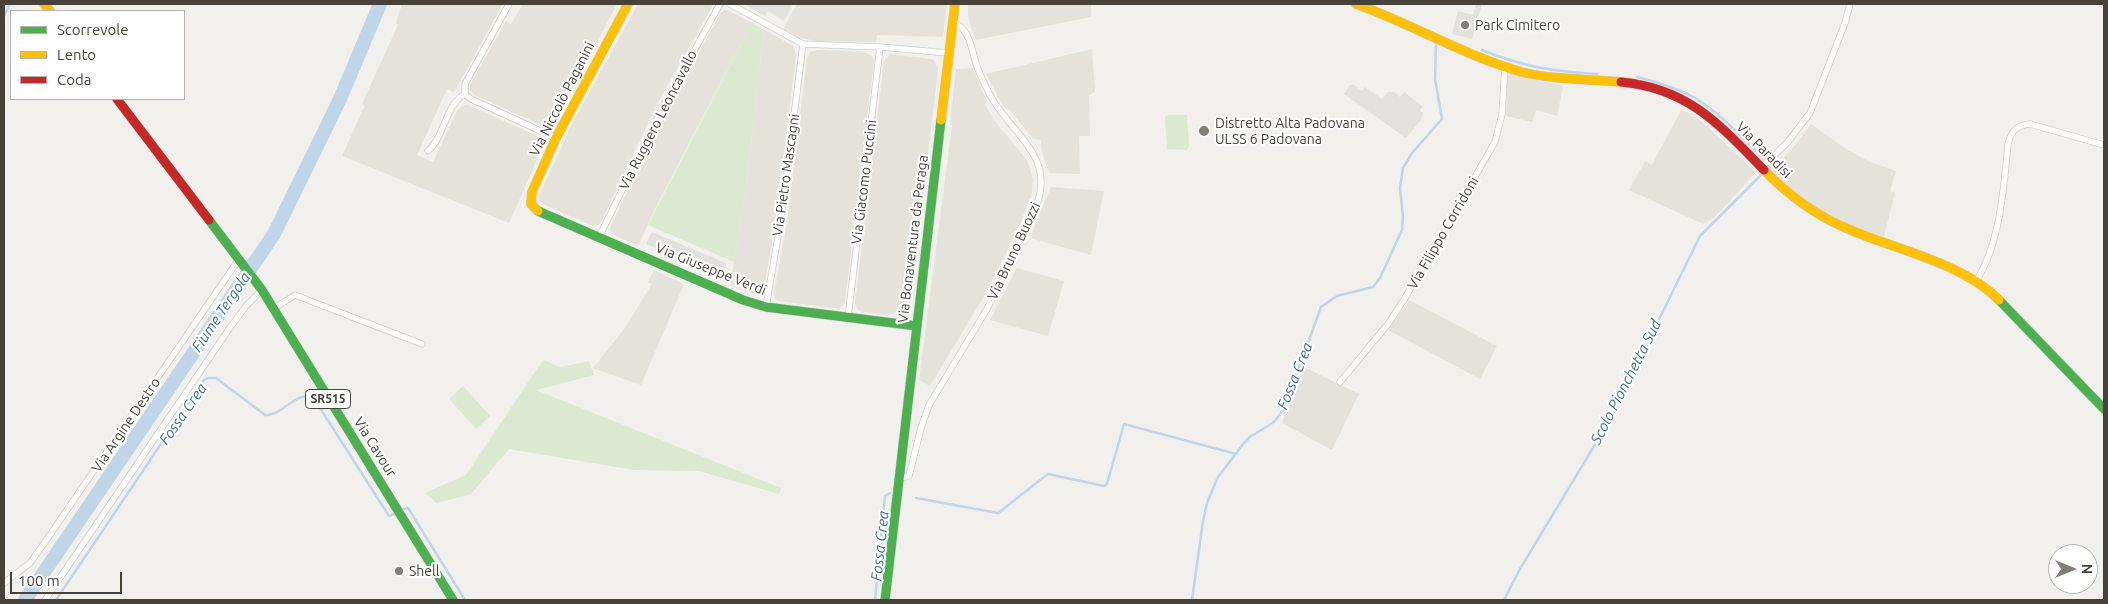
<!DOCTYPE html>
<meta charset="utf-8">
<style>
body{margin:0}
#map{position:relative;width:2108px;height:604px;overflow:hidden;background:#f1f0ec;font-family:Ubuntu,sans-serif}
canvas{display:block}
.frame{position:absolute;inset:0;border:5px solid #464239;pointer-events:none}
.legend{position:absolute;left:10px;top:10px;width:175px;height:90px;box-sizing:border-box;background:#fff;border:1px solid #b5b3b0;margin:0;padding:6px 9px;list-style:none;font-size:15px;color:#464239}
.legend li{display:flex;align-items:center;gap:10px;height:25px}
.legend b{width:25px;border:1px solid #b5b3b0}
.north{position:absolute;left:2048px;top:544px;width:50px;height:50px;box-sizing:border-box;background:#fff;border:1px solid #b5b3b0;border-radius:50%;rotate:90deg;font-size:14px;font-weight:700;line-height:20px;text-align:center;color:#464239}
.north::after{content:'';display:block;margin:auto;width:18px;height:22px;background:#827f78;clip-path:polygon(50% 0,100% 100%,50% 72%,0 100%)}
.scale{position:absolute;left:10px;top:572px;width:112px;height:22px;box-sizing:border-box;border:2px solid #464239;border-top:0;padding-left:6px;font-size:15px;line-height:18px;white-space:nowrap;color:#464239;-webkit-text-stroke:4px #fff;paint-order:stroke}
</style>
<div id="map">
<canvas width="2108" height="604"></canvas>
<div class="frame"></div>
<ul class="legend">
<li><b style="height:6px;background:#4caf50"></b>Scorrevole</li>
<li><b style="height:6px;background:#ffc107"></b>Lento</li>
<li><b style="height:6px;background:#c62828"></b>Coda</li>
</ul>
<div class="north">N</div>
<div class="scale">100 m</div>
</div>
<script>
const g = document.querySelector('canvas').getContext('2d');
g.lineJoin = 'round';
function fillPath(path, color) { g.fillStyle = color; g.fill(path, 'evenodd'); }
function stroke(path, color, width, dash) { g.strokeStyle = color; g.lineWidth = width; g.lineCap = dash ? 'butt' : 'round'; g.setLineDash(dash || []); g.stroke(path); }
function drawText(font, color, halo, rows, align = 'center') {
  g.font = font + ' Ubuntu,sans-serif'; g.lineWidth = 4.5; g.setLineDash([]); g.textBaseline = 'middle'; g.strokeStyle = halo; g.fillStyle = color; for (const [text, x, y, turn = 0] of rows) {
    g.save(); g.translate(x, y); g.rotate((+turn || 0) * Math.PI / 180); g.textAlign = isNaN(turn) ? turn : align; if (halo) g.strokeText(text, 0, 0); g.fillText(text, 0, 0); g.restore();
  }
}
fillPath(new Path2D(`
 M402,4H503L454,92L447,89L417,155L433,162L457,111L462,106L468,105L539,137L543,146L509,223L342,156L365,105L362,104L398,25L396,23Z
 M523,4H617L553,125L550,127H546L474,95L470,90V85L506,21L511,24Z
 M638,4H711L712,7L657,104L601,222L598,225L592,226L543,204L539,201V196L572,124Z
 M797,4H947L943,37L877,35L876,42L816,41L800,38L783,29Z
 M968,4H1091V17L975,40L968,16Z
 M724,10L729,11L752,23L657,205L638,246L612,234L610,229L611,226L655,132L720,14Z
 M764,30L793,46L796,54L776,218L764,289L758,295L730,286L745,196Z
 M1092,49L1095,92L1089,95L1090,136H1079L1080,174L1049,173L1042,152L1041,140L1033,139L1010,110L1004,107L986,74Z
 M818,50L865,52L872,56L874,61L845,301L840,309L780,301L775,299L774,294L787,223L807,58L810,52Z
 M890,54L931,59L935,61L938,69L911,301L904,311L888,315L862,312L857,309L855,303L884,61Z
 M973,68L987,101L985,104L993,119L1027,160L1033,179L1032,193L1020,224L986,293L930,386L919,380L952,126L950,125L956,69Z
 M1507,73L1563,86L1557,116L1536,110L1532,122L1506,116Z
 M1681,110L1692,114L1708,127L1756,172L1716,216L1703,224L1629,190L1645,161L1652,165Z
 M1811,124L1846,149L1870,162L1896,171L1890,191L1895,193L1884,237L1848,225L1813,205L1795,192L1772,171L1797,143Z
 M1051,187L1104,191L1091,255L1030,238Z
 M1017,268L1064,281L1048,336L990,320Z
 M654,270L684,284L641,385L593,368L625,328L652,284L648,282Z
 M1409,300L1497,346L1480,379L1388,330Z
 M1304,367L1359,394L1332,450L1282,423Z`), '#e4e2da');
fillPath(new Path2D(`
 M752,23L764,30L745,196L734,262L648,225Z
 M1168,115H1187L1189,146L1187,150L1167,149L1165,117Z
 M543,360L560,367L589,361L594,375L536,390L781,488L779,494L699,471L634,470L509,449L471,494L437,503L425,493L466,475Z
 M463,386L490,416L476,429L449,399Z`), '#dce8cf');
fillPath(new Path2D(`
 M744,4H787L792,6L784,21L768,11L765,16Z
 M1476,4H1482L1472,39L1452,34L1458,11L1473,15Z
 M1350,85H1354L1362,91L1365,87L1382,99L1388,92H1394L1400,97L1404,92L1422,106L1420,111L1423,113L1421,120L1406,138L1344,94Z
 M652,232L726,263L725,277L716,275L715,277L655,251V248L646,244Z`), '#e2e1dd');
stroke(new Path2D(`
 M4,16L10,4
 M1482,50C1521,66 1555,72 1597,74
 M1637,77C1657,82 1677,88 1695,98C1724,116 1747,143 1771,166L1769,168
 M916,498L998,513L1048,474L1104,486L1107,484L1124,424L1236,454
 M401,510L408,508L465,600
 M56,600L204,380L208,378H216L265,415C282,416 296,391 313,397L389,516L396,513
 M875,600L885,496L890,493
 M1192,600L1203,521L1207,503L1218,477L1244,443L1250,437L1274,422L1284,409L1321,307L1337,296L1373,287L1380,278L1402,230L1403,217L1400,188L1403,168L1412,153L1442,119L1435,79L1436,42
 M1504,600L1520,569L1608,423L1700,236L1761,175`), '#c1d5e9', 2.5);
stroke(new Path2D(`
 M25,600L274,234L340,99L380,4`), '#c1d5e9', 14);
const street = new Path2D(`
 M730,4L803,44L880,47L949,53
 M465,94L471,99L556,138
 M428,151C445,136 445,105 465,94V84L509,4
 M1762,167L1787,143L1810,113L1845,23L1850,4
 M599,237L663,107L720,4
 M1976,281C2000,245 2004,186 2008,144C2011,131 2017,125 2030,124L2104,145
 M766,307L781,219L803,44
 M273,309L295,295L422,344
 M848,318L880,47
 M1340,382L1388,324L1405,298L1495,142L1502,114L1505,66
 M899,478L909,476L921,428L929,405L987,309L1037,204C1055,154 1009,133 989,93C985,85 981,77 978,69C972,55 971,27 953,23
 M4,583L30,563L45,542L239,259
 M45,600L229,329L246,306L262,290`);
const fast = new Path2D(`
 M538,211L743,300L766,307L917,326
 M209,220L262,290L453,600
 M1999,300L2104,409
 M885,600L941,120`);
const slow = new Path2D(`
 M44,4L50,11
 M1356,4C1412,24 1465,56 1522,72C1554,80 1589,79 1621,82
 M941,120L955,4
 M1764,170C1788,195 1815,215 1848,229C1894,249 1963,263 1999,300
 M538,211L531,204L532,192L556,138L628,4`);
const jam = new Path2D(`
 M1621,82C1688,88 1720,125 1764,170
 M117,99L209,220`);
stroke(street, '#cfcdc9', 7);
stroke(fast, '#cfcdc4', 10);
stroke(slow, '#cfcdc4', 10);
stroke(jam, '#cfcdc4', 10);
stroke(street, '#fdfdfc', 5.5);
stroke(fast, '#4caf50', 9);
stroke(slow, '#ffc107', 9);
stroke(jam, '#c62828', 9);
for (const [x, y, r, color] of [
 [1465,25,5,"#827f78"],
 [1204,131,6,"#827f78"],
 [399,571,5,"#827f78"]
]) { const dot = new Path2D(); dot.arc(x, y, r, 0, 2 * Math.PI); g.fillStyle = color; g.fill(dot); stroke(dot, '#fff', 2); }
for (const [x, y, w] of [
 [328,399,45]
]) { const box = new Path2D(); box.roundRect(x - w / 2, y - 9.5, w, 19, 4); g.fillStyle = '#fff'; g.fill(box); stroke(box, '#464239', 1); }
drawText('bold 12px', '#464239', null, [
 ["SR515",328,399]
]);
drawText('14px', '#464239', '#fff', [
 ["Park Cimitero",1475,25],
 ["Distretto Alta Padovana",1215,123],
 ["ULSS 6 Padovana",1215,139],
 ["Shell",409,571]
], 'left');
drawText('14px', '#464239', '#fff', [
 ["Via Niccolò Paganini",562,99,-63],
 ["Via Ruggero Leoncavallo",658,120,-63],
 ["Via Paradisi",1764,150,45],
 ["Via Pietro Mascagni",786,175,-82],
 ["Via Giacomo Puccini",864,182,-83],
 ["Via Filippo Corridoni",1443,233,-60],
 ["Via Bonaventura da Peraga",913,239,-83],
 ["Via Bruno Buozzi",1014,251,-65],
 ["Via Giuseppe Verdi",711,269,22],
 ["Via Argine Destro",126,425,-56],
 ["Via Cavour",375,447,58]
]);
drawText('italic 15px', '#3e6ea5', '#fff', [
 ["Fiume Tergola",221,312,-56],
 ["Fossa Crea",1295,376,-68],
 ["Scolo Pionchetta Sud",1626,382,-63],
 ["Fossa Crea",183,414,-55],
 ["Fossa Crea",880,546,-84]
]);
</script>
